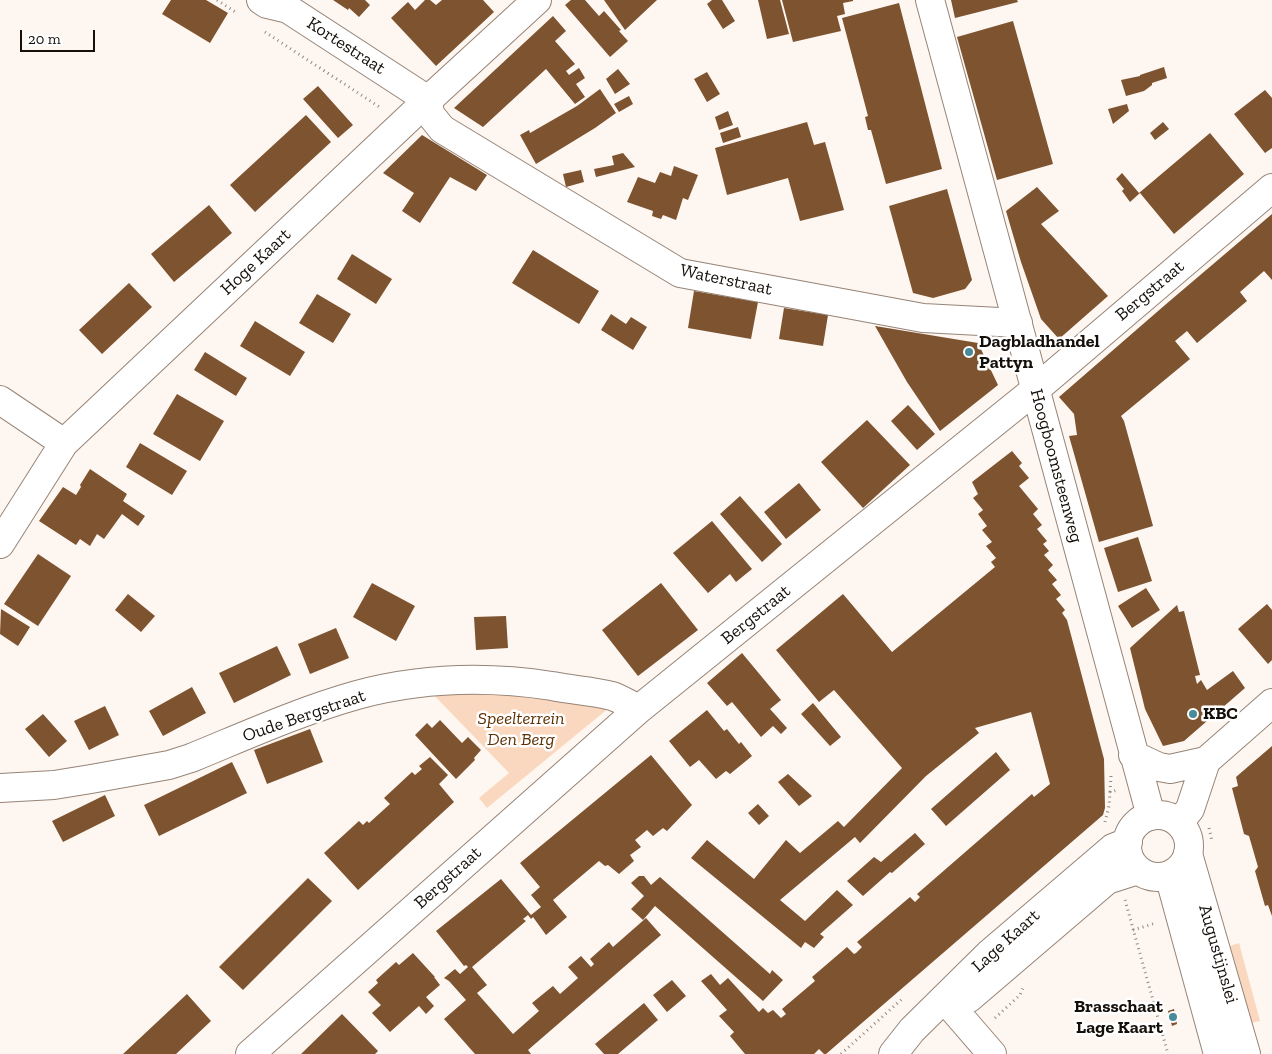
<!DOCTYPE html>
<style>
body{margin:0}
#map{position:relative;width:1272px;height:1054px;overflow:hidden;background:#fef6f0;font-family:"Zilla Slab",serif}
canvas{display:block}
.scale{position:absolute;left:20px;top:30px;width:75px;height:22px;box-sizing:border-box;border:2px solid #150f0a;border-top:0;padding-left:6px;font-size:15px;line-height:18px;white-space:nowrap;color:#150f0a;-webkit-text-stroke:4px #fff;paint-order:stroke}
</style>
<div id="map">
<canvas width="1272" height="1054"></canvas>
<div class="scale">20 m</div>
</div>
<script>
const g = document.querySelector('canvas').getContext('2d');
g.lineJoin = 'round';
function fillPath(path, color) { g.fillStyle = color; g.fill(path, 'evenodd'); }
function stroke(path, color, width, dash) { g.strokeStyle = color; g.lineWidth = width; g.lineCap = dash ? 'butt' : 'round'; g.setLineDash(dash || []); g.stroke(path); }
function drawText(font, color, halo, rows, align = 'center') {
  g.font = font + ' "Zilla Slab",serif'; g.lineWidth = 5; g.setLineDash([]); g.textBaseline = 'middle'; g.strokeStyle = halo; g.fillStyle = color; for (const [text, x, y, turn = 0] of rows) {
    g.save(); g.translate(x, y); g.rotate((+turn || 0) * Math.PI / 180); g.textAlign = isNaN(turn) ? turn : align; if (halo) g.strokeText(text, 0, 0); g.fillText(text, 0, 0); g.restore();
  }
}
fillPath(new Path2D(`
 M429,690H521L610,707L487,808L479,798L509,773Z
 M1239,943L1260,1021L1251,1023L1230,946Z`), '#fad8bf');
fillPath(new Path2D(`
 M171,0H206L228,13L210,43L162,14Z
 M333,0H365L370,5L359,17L349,8L348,10Z
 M425,0H430L436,5L442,0H483L494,12L436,66L391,18L408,2L415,10Z
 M571,0H585L599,16L604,11L621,30L619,31L628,41L610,57L565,5Z
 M604,0H657L625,30Z
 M712,0H722L735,21L723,29L707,4Z
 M758,0H780L789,34L767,39Z
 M782,0H853V1L843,3L845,14L837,16L841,31L793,42Z
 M951,0H1017L1018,2L955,18Z
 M899,3L942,169L886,184L871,130H868L865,117L868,116L842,18Z
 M553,16L566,31L555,41L575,64L566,71L569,75L579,68L585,78L576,84L585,97L575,104L546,69L483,127L454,108Z
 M1013,21L1053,164L997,180L957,37Z
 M1164,67L1167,78L1152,83V85L1144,91L1126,96L1121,80L1140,76V75Z
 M618,69L630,84L615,94L606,79Z
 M707,72L720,94L707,102L694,79Z
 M318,86L353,125L338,138L303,99Z
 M600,89L616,113L595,128L536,164L520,135L529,130L530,133L577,106Z
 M1265,90L1272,98V148L1265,153L1234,114Z
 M629,96L633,104L619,112L614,104Z
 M1127,104L1129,111L1113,124L1108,109Z
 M728,111L733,125L719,130L715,117Z
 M306,115L331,142L255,212L230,185Z
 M807,122L814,145L825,142L844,210L800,221L788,178L727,195L715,148Z
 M1163,122L1169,129L1155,140L1150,133Z
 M738,127L741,137L723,143L720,133Z
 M1210,133L1244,174L1174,234L1140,193L1130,202L1122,191L1124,189L1116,179L1122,173L1139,193Z
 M422,135L487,175L476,191L450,177L420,223L402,211L414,193L383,173Z
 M623,153L635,167L596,177L594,169L614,165L612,156Z
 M674,166L698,175L688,200L683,198L676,220L663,215L661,219L652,216L653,211L627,202L638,177L655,183L660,172L671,176Z
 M581,170L584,182L566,187L563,174Z
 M1037,187L1059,211L1041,224L1108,296L1059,339L1041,319L1021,262L1006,211Z
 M947,189L972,280L965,289L933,298L913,293L889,206Z
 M209,205L232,233L174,282L151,254Z
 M1272,214V280L1264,271L1240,292L1247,301L1197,343L1187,331L1175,341L1190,359L1121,416L1124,421L1153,526L1099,542L1069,436L1077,435L1074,414L1059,397L1165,305Z
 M533,250L599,291L579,324L512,283Z
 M352,254L392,279L376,304L337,279Z
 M129,283L152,307L102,354L79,330Z
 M694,291L758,302L751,339L688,328Z
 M317,294L351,314L333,343L299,323Z
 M784,308L828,315L823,346L779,339Z
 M611,314L626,324L631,317L647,327L633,350L601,330Z
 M255,321L305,352L290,376L240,346Z
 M875,326L978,343L998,385L940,431L907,382Z
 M205,352L247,378L236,396L194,370Z
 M177,394L224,421L200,461L153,434Z
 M908,405L935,434L917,450L891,421Z
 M867,420L910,465L863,508L821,462Z
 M140,443L187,471L172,495L126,467Z
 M1012,451L1022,463L1019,466L1029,478L1019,486L1038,509L1033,514L1042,525L1037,529L1047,541L1043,544L1049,551L1044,555L1053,565L1048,570L1057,580L1052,584L1061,595L1056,599L1065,610L1062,613L1067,620L1104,759L1105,808L1103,815L826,1054H824L819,1049L814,1054H745L730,1036L734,1032L719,1016L727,1010L701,981L711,974L720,985L728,978L759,1012L763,1008L768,1013L773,1010L781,1018L786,1014L782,1009L815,981L812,977L847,947L854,954L856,953L862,947L857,942L910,897L915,902L920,897L917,894L1032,794L1034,797L1050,784L1031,712L975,728L979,733L926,776L860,843L855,837L780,900L805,921L837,890L853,905L820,934L824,937L814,948L805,942L801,948L691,858L707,840L754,879L786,840L800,853L838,821L844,827L902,768L834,690L819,702L776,650L843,594L892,652L995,567L991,562L996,558L986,546L992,542L982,530L987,526L978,514L983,510L973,498L978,494L972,482Z
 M90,469L127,494L123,501L145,516L138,526L122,514L104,539L97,534L90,546L80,539L76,545L39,521L63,487L76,495L81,487L80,485Z
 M799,483L821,510L786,539L764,512Z
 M740,496L782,544L762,562L720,514Z
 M712,521L752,569L736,582L730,574L708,593L673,553Z
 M1138,537L1152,581L1118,592L1104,548Z
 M38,554L71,576L38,626L4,604Z
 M372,583L415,606L396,641L353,617Z
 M661,583L698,630L638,676L602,630Z
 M1146,588L1160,610L1132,628L1118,606Z
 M128,594L155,616L141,632L115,610Z
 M1267,604L1272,610V660L1268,664L1238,629Z
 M1177,605L1179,612L1184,611L1200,675L1195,676L1197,684L1201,680L1207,690L1233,671L1245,688L1184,741L1163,746L1145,709L1130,648Z
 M1,609L30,627L18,646L0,634Z
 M506,616L508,648L476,650L474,617Z
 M336,628L349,658L310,674L298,644Z
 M277,646L291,675L234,703L219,673Z
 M742,653L781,700L770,709L787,728L781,734L773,726L761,737L732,702L727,706L707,683Z
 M192,687L206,713L163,736L149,711Z
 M813,703L841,737L830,746L801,714Z
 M105,706L119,735L89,750L74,721Z
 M707,710L724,731L727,729L739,744L741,742L752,756L730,774L726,771L716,779L699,760L690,767L669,741Z
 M43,714L67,741L49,757L25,729Z
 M440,720L462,743L468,737L481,750L474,758L475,760L456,779L415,735L427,723L432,728Z
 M310,729L323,762L267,784L254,750Z
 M1272,746V916L1268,905L1265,906L1255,871L1258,867L1249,836L1244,834L1232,788L1238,786L1236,777Z
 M996,752L1010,770L946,826L931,809Z
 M651,755L692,805L667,831L663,828L653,836L647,830L635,840L641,847L630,855L634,861L619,874L608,865L605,866L599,861L553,900L567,917L546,935L533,917L531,919L528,915L523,919L526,921L472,967L487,985L477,993L513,1034L539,1011L532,1003L553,986L560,994L578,978L568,967L581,956L591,967L594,964L590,959L609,942L613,947L646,918L661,935L528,1050L531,1054H475L444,1019L466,1000L449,981L444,978L455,969L460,974L468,967L466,965L464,966L436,931L501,879L531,915L541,907L531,895L540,887L520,863Z
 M430,757L448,775L439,784L454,802L358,890L324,853L359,821L363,825L367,821L369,823L390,804L384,798L412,772L415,775L422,769L419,766Z
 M232,762L247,793L159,836L144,805Z
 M788,774L812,796L799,806L778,782Z
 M105,795L115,816L63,842L52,821Z
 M758,804L769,816L759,825L748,813Z
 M915,833L925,844L892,873L890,872L863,896L847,881L874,857L881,862Z
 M639,876H644L651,885L660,877L770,974L772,970L783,980L763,1001L655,906L643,920L631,909L644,896L631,883Z
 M308,878L332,901L243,990L219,967Z
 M413,953L435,977H434L440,985L426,997L434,1006L426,1014L419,1006L390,1032L372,1013L381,1005L368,992L378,983L376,980L396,962L399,965Z
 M672,980L686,996L667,1012L653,995Z
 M187,994L211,1021L176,1054H123Z
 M644,1003L658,1020L618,1054H604L595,1044Z
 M1174,1009L1177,1024L1172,1026L1168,1011Z
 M342,1014L378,1051L375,1054H301Z`), '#7d5330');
const minor = new Path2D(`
 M261,0L267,4L288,9L428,100L430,114L442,129L680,273L923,318L1018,323
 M0,400L64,443
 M0,544L64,443L428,100L537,0
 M0,788L54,785L91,779L169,765L191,758C245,736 300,711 357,695C420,678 487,676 552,686C571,690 593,691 612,696C621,699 630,705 639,709
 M1188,854L1246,1054
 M954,1010L992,1054
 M250,1054L639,709L1036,389L1272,188`);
const tertiary = new Path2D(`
 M930,0L1151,816
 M1133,755L1159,767L1170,769L1206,761L1272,703
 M1127 846a31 31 0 1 1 62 0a31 31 0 1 1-62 0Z
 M1179,823L1190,809L1206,761
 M1169,875L1218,1054
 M969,998L1107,880L1138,870
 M893,1054L912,1030L989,954L1113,848L1128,842`);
stroke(minor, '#968477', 30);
stroke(tertiary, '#968477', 30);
stroke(new Path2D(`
 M217,0L237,13
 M265,32L381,108
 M1110,792L1111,776
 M1105,822L1109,806L1110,792L1118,790
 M1209,828L1212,841
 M1125,900L1168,1054
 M1133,930L1156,923
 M995,1018L1020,995L1023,988
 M841,1054L902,999`), '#8f8883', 3, [1, 4]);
stroke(minor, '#fff', 28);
stroke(tertiary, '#fff', 28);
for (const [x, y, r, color] of [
 [969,352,5,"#468b97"],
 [1193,714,5,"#468b97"],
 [1173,1017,5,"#468b97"]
]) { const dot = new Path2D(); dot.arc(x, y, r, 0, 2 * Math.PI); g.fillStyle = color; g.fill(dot); stroke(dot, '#fff', 2); }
drawText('18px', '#150f0a', '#fff', [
 ["Kortestraat",346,46,33],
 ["Hoge Kaart",256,262,-43],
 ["Waterstraat",726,280,12],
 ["Bergstraat",1150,291,-40],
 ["Hoogboomsteenweg",1056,466,75],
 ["Bergstraat",756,615,-39],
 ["Oude Bergstraat",304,716,-19],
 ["Bergstraat",448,878,-42],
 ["Lage Kaart",1006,941,-42],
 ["Augustijnslei",1218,954,74]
]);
drawText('bold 18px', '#150f0a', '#fff', [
 ["Dagbladhandel",979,342],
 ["Pattyn",979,363],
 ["KBC",1203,714],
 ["Brasschaat",1163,1007,"right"],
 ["Lage Kaart",1163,1028,"right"]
], 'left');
drawText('italic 18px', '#5e3103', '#fff', [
 ["Speelterrein",521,719],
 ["Den Berg",521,740]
]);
</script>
